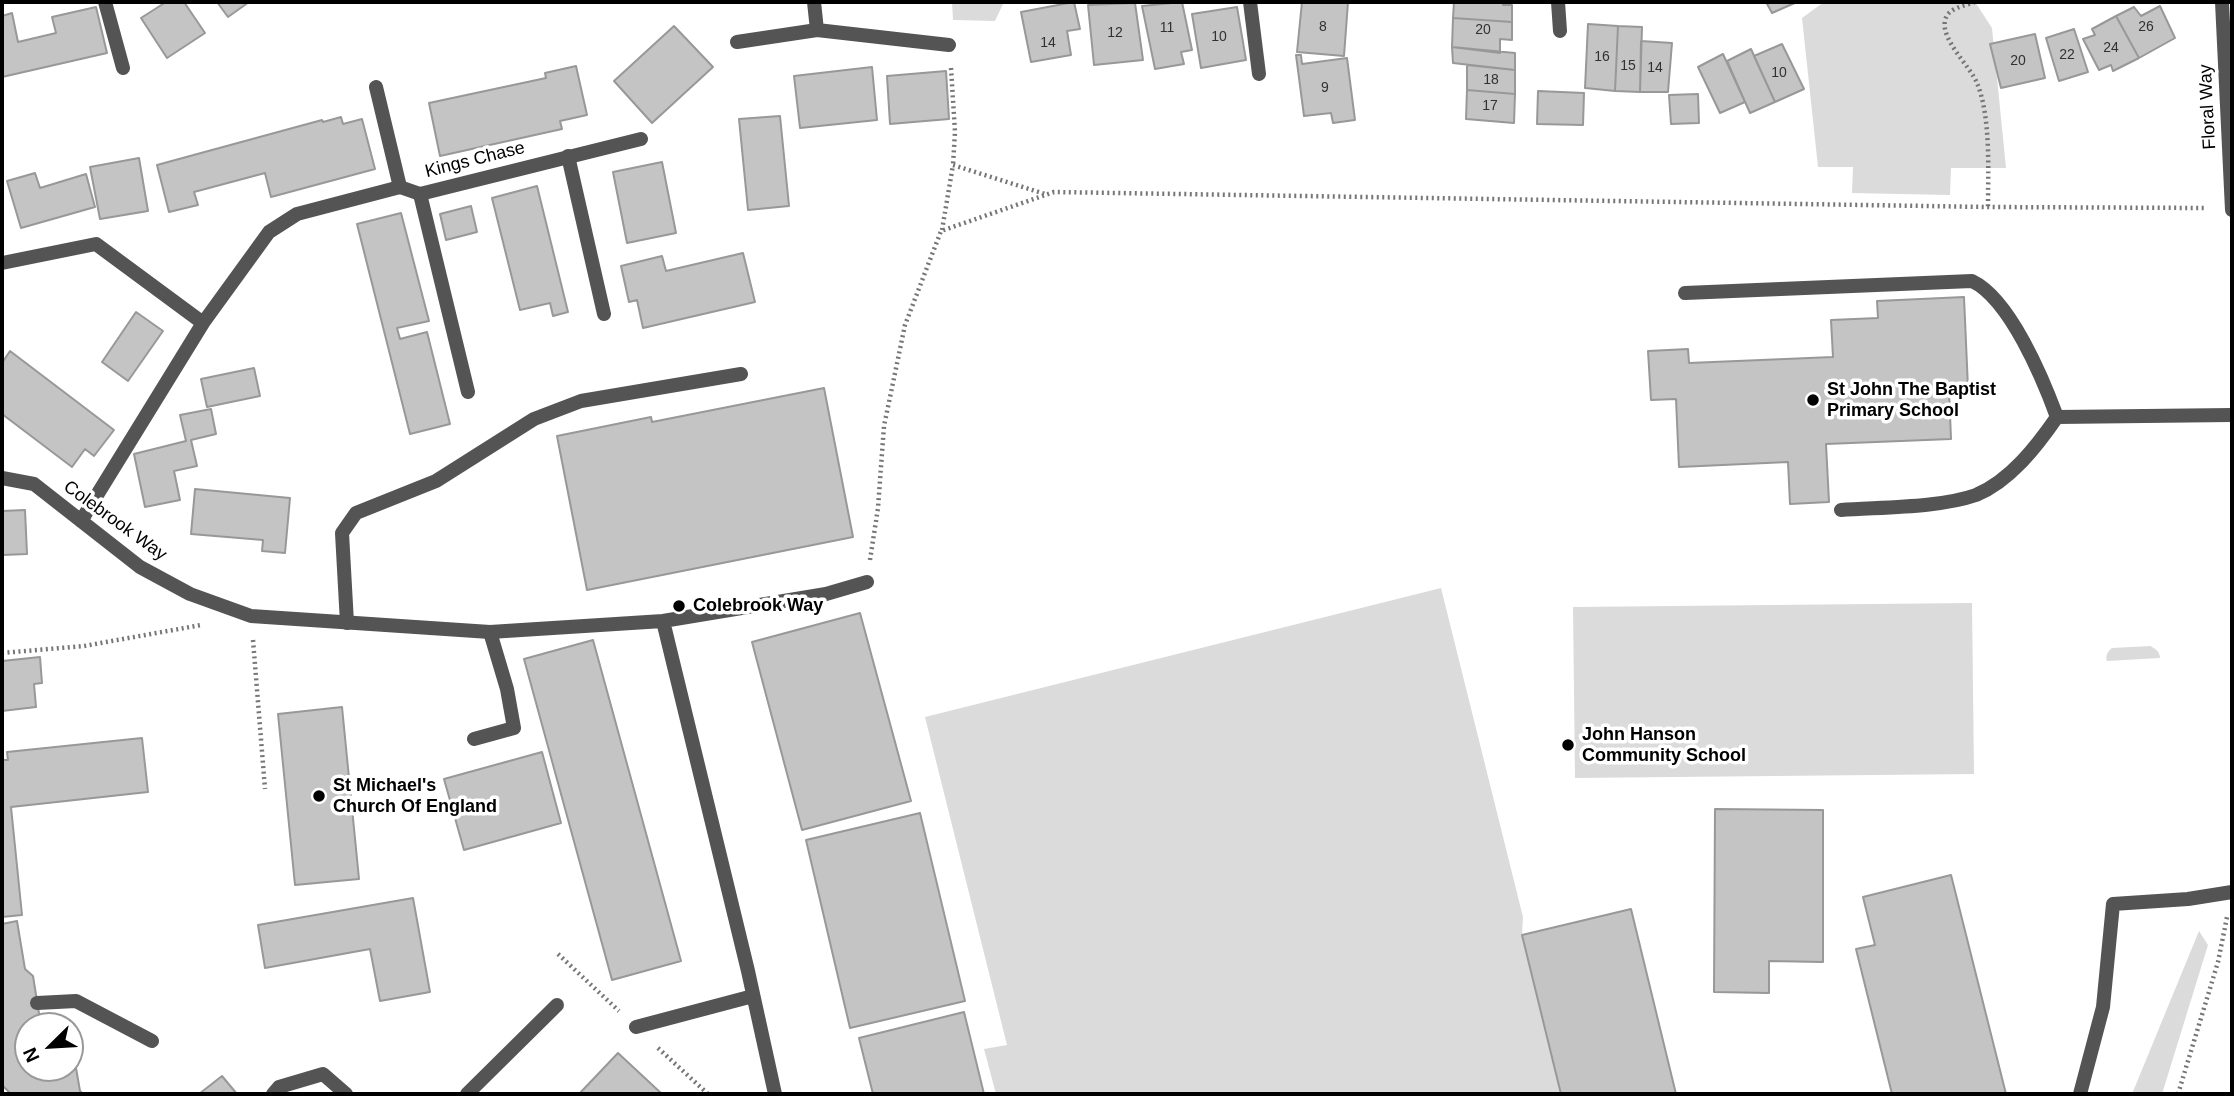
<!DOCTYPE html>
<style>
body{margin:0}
#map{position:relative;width:2234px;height:1096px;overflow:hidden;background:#fff;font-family:Arial,sans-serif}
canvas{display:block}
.frame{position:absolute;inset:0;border:4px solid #000;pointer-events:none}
.north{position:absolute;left:14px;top:1012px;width:70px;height:70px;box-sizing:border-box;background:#fff;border:2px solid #999;border-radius:50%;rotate:246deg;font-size:19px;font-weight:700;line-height:28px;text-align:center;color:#000}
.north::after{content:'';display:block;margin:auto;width:24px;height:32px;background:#000;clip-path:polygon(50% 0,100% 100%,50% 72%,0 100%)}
</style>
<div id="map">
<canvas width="2234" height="1096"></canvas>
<div class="frame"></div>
<div class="north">N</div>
</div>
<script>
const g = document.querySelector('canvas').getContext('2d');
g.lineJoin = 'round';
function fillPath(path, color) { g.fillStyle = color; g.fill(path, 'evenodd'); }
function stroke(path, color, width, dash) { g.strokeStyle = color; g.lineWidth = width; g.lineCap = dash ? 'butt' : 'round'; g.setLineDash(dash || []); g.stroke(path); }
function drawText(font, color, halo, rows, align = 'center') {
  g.font = font + ' Arial,sans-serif'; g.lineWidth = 7; g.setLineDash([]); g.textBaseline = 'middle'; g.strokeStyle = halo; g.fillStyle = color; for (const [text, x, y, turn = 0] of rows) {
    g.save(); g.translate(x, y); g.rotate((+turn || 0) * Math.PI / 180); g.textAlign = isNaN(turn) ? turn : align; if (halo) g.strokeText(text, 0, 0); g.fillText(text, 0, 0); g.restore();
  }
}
fillPath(new Path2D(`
 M952,2H1004L995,21L953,20Z
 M1824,2H1975L1992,28L2006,168H1951L1950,195L1852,193L1853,167H1818L1802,18Z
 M1441,588L1523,917L1522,935L1561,1094H996L984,1049L1007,1045L925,717Z
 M1972,603L1974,774L1575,778L1573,607Z
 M2150,646C2155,648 2160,652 2160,658L2107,661C2105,656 2108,651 2112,648Z
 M2199,931L2208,945L2162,1094H2132Z`), '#dbdbdb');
const building = new Path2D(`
 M166,2H184L205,33L167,58L141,18Z
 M217,2H249L228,17Z
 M1074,2L1080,29L1067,31L1071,55L1031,62L1021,12Z
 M1182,2L1192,50L1181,52L1184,64L1155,69L1142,6Z
 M1302,2H1348L1344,56L1297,52Z
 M1454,2H1503V5H1512V22L1453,18Z
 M1766,2H1797L1772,13Z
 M1135,3L1143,60L1094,65L1088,5Z
 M2160,6L2175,38L2139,58L2116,16L2134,7L2141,16Z
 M96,7L107,53L2,77V16L12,13L18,42L56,33L52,17Z
 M1237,7L1246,60L1201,68L1192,14Z
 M2116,16L2139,58L2113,71L2111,65L2099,70L2083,39L2095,35L2092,29Z
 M1453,18L1512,22V40L1500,39V53L1452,47Z
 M1588,24L1618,26L1615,91L1585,88Z
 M674,26L713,67L652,123L614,81Z
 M1618,26L1642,27L1640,92L1615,91Z
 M2074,29L2088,72L2059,81L2046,38Z
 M2035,34L2045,78L2001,88L1990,44Z
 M1641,41L1672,43L1668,92H1640Z
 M1782,44L1804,89L1775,102L1754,56Z
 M1452,47L1515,53V70L1453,63Z
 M1751,49L1775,102L1750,113L1727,61Z
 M1723,54L1745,102L1720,113L1698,67Z
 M1296,55H1301L1302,64L1347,58L1355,120L1333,123L1331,113L1304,116Z
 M1467,65L1515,70V94L1467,90Z
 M576,66L587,115L560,121L562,129L440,156L429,103L546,78L545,73Z
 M872,67L877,120L800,128L794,76Z
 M946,71L949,119L890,124L887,76Z
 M1467,90L1515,94L1514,123L1466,119Z
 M1538,91L1584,93L1583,125L1537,124Z
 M1698,94L1699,123L1671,124L1669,95Z
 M780,116L789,206L748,210L739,119Z
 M341,117L343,124L362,119L375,169L271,197L265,173L194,192L198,205L169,212L157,165L322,120L323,122Z
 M139,158L148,211L100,219L90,167Z
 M662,162L676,233L627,243L613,172Z
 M35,173L40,188L86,174L95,207L21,228L7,181Z
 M537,186L568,312L553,316L550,303L520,310L492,198Z
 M471,206L477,232L446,240L440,214Z
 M401,213L429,321L397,328L400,339L427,332L450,424L410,434L357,224Z
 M743,253L755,302L643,328L637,300L629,302L621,266L662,256L666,271Z
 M1964,297L1968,388L1949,389L1951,439L1826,444L1829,502L1790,504L1788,462L1679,467L1676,399L1651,400L1648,351L1688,349L1689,363L1833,357L1831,320L1878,318L1877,301Z
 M136,312L163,331L128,381L102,362Z
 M10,351L114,430L94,456L85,449L72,467L2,414V363Z
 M254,368L260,396L207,407L201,379Z
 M824,388L853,537L587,590L557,436L651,417L652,422Z
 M211,409L216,434L191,440L197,466L174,471L180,500L145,507L134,454L186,441L180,415Z
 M195,489L290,498L285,553L262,551L263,540L191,534Z
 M25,510L27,554L2,555V511Z
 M860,613L911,801L802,830L752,642Z
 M593,640L681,961L612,980L524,659Z
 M40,657L42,683L34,684L36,707L2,711V661Z
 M342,707L359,879L295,885L278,714Z
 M142,738L148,792L11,807L22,915L2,917V760H8L7,752Z
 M542,752L561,823L464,850L444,779Z
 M1715,809L1823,810V962L1769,961V993L1714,992Z
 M920,813L965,1001L850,1028L806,840Z
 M1951,875L2006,1094H1892L1856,949L1875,945L1863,897Z
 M413,898L430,992L380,1001L370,949L265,968L258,925Z
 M1631,909L1676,1094H1561L1522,935Z
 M17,921L25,969L33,976L41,1026H28V1068H51L54,1071L76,1068L80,1091L83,1094H11L2,1085V924Z
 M964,1012L984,1094H873L859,1038Z
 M618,1053L662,1094H579Z
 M222,1076L237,1094H199Z`);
fillPath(building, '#c4c4c4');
stroke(building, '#989898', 2);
stroke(new Path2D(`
 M1975,2C1964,6 1947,8 1945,21C1941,40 1970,66 1977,83C1991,117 1988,171 1988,207
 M951,68L955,132L953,165
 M942,230L953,165L1045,194
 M870,560L878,508L884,426L905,325L941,231L1054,192L1988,207L2207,208
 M253,640L265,789
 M2,653L84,646L201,625
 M558,954L619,1011
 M658,1048L708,1094
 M2178,1094L2218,962L2227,917`), '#767676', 4.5, [2, 3.5]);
stroke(new Path2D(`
 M376,87L400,187
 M568,156L604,314
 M420,194L468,392
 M1685,293L1972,281C2010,299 2043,379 2057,417
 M1841,510C1881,507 1939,508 1976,495C2010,481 2037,446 2057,417L2232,415
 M347,623L342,533L356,513L436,481L534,419L581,401L741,374
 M474,739L514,728L507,689L490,632
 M37,1003L76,1001L152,1041
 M273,1094L279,1087L323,1074L346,1094
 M467,1094L557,1005
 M2080,1094L2103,1007L2113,904L2188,899L2232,892`), '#545454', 14);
stroke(new Path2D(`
 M105,2L123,68
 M1250,2L1259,74
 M1558,2L1560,31
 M2222,2L2232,210
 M817,30L949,45
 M737,42L817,30L814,2
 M2,263L96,244L203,323
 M2,478L34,484L140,567L190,594L251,616L490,632L663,621L748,971L775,1094
 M81,521L203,323L269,232L297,214L400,187L420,194L641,139
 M663,621L826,594L867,582
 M636,1027L753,996`), '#545454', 14);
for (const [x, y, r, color] of [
 [1813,400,7,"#000"],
 [679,606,7,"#000"],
 [1568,745,7,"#000"],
 [319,796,7,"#000"]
]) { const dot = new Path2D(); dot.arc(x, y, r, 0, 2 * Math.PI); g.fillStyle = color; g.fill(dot); stroke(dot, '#fff', 2.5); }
drawText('14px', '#313131', null, [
 ["8",1323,27],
 ["26",2146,27],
 ["11",1167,28],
 ["20",1483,30],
 ["12",1115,33],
 ["10",1219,37],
 ["14",1048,43],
 ["24",2111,48],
 ["22",2067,55],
 ["16",1602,57],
 ["20",2018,61],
 ["15",1628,66],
 ["14",1655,68],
 ["10",1779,73],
 ["18",1491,80],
 ["9",1325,88],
 ["17",1490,106]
]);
drawText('18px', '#000', '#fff', [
 ["Floral Way",2208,107,-93],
 ["Kings Chase",475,160,-14],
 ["Colebrook Way",115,521,36]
]);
drawText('bold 18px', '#000', '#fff', [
 ["St John The Baptist",1827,390],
 ["Primary School",1827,411],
 ["Colebrook Way",693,606],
 ["John Hanson",1582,735],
 ["Community School",1582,756],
 ["St Michael's",333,786],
 ["Church Of England",333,807]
], 'left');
</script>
